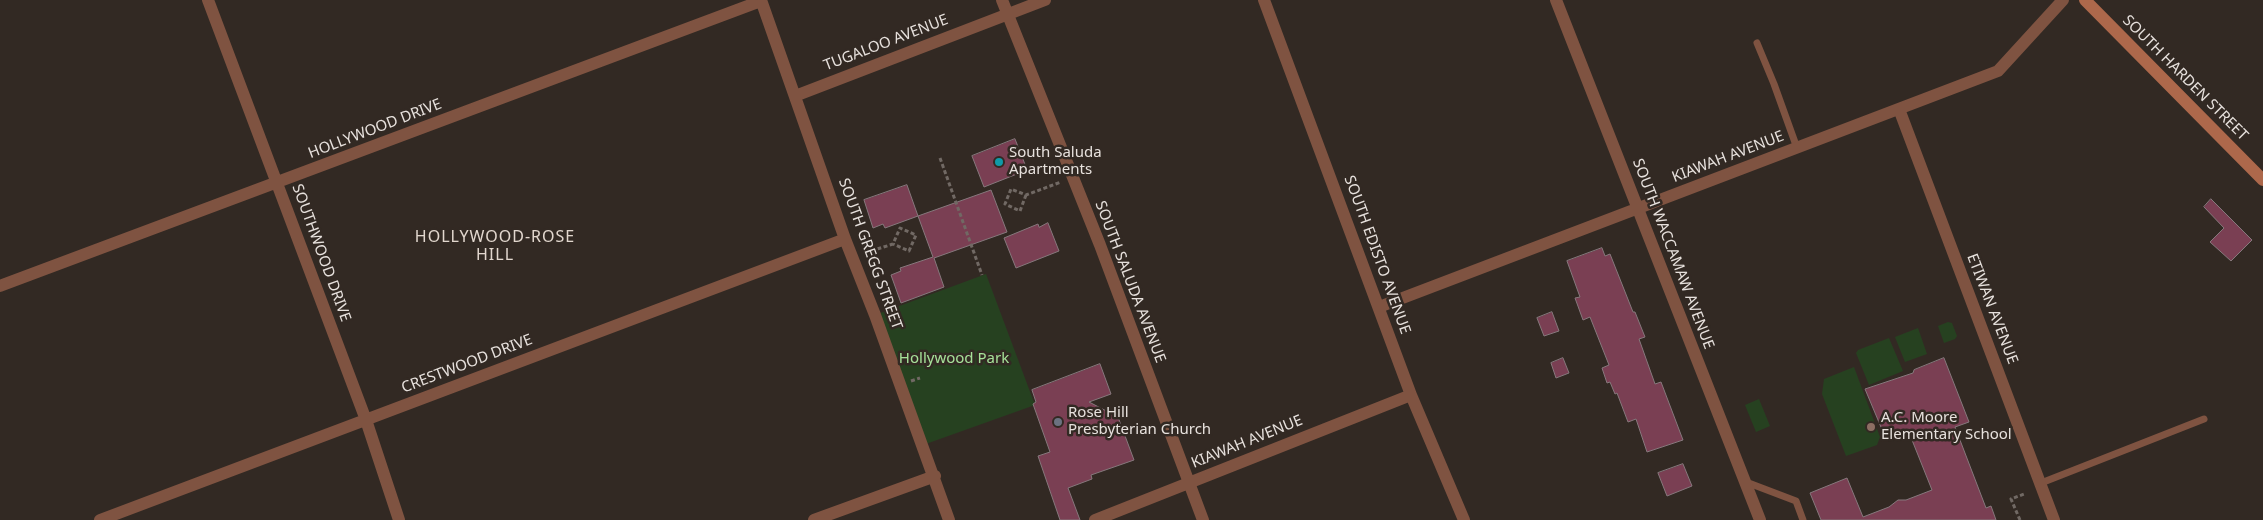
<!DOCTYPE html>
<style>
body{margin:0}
canvas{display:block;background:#322923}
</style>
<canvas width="2263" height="520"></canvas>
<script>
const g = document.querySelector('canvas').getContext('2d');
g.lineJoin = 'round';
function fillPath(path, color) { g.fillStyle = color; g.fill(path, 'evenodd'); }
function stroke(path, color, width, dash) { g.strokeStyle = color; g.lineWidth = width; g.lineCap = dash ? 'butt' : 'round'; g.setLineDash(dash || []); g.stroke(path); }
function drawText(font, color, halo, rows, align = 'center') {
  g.font = font + ' "Noto Sans",sans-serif'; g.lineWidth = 5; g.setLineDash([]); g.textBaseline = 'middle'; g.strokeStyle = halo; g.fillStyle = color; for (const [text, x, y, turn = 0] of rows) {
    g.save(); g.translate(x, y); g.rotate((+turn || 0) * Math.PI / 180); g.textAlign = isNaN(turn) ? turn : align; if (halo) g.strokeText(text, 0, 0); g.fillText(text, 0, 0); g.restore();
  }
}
fillPath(new Path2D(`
 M986,274L1035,405L923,445L875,315Z
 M1948,322L1952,323L1957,336L1955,339L1944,343L1938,326Z
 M1918,328L1927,354L1905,362L1895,337Z
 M1889,338L1903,371L1869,385L1856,353L1858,350Z
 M1854,367L1880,437L1877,445L1846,456L1822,394L1824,379Z
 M1759,399L1770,426L1756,432L1745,405Z`), '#264120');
const building = new Path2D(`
 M1015,139L1026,167L1016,171L1017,174L984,187L972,156Z
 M907,185L918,216L991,190L1007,232L934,258L944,287L901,303L891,275L901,271L900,268L933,257L918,216L885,228L883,224L873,228L864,200Z
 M2211,199L2252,240L2231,261L2210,242L2224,228L2204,207Z
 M1048,223L1059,251L1016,268L1004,238L1038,224L1039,227Z
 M1602,248L1605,256L1610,254L1633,312H1635L1645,337L1639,339L1655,384L1661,382L1683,440L1647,452L1636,419L1628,422L1617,393L1615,394L1610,382L1607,383L1602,368L1609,365L1590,317L1583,320L1575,298L1580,297L1567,261Z
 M1552,312L1559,331L1544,336L1537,318Z
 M1563,358L1569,373L1556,378L1551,363Z
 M1944,358L1969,422L1955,427L1986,508L1991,506L1996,520H1821L1810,493L1847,478L1863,517L1889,507L1898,500H1906L1932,490L1908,430L1886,439L1865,389L1913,373L1914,370Z
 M1100,364L1111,394L1089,402L1118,417L1134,460L1091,475L1092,479L1068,488L1080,520H1060L1038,456L1050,452L1033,404L1036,402L1032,390Z
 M1683,464L1692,486L1667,496L1658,473Z`);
fillPath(building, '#7a3f53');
stroke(building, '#86787c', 1);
stroke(new Path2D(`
 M940,158L982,275
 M1026,195L1020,211L1005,204L1011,189L1026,195L1061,182
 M865,253L893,244L900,228L916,235L909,251L893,244
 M911,381L920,378
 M2020,520L2011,499L2024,494`), '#716964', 3, [4, 2.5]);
stroke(new Path2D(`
 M1757,43L1774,84L1797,148
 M1746,482L1796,501L1803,520
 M2041,483L2204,419`), '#7f5341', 7);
stroke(new Path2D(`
 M208,0L366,420L399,520
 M761,0L845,239L875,315L949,520
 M1002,0L1100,245L1203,520
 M1264,0L1411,395L1464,520
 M1556,0L1760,520
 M795,96L1045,0
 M1899,109L2054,520
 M0,286L761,1
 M1379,307L1998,71L2063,0
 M100,520L845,239
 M814,520L935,476
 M1095,520L1411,395`), '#7f5341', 12);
stroke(new Path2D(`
 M2085,0L2263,180`), '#ad684b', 12);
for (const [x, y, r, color] of [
 [999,162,5,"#0f9aa8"],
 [1058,422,5,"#6b7280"],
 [1871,427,5,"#8d6e63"]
]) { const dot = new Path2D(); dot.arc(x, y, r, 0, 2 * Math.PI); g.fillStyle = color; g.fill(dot); stroke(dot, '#322923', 2); }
drawText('15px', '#e7e1dd', '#322923', [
 ["TUGALOO AVENUE",886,43,-21],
 ["SOUTH HARDEN STREET",2185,78,45],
 ["HOLLYWOOD DRIVE",375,129,-21],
 ["KIAWAH AVENUE",1728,157,-21],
 ["SOUTHWOOD DRIVE",321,253,70],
 ["SOUTH GREGG STREET",870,254,70],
 ["SOUTH WACCAMAW AVENUE",1673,254,69],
 ["SOUTH EDISTO AVENUE",1377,255,70],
 ["SOUTH SALUDA AVENUE",1130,282,69],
 ["ETIWAN AVENUE",1992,309,69],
 ["CRESTWOOD DRIVE",467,364,-21],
 ["KIAWAH AVENUE",1247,442,-22]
]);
drawText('15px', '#e7e1dd', '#322923', [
 ["South Saluda",1009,153],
 ["Apartments",1009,170],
 ["Rose Hill",1068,413],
 ["Presbyterian Church",1068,430],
 ["A.C. Moore",1881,418],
 ["Elementary School",1881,435]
], 'left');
drawText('15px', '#a6e199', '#322923', [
 ["Hollywood Park",954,359]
]);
g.letterSpacing = '1px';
drawText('16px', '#e2d7ce', '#322923', [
 ["HOLLYWOOD-ROSE",495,237],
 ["HILL",495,255]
]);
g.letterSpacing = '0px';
</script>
